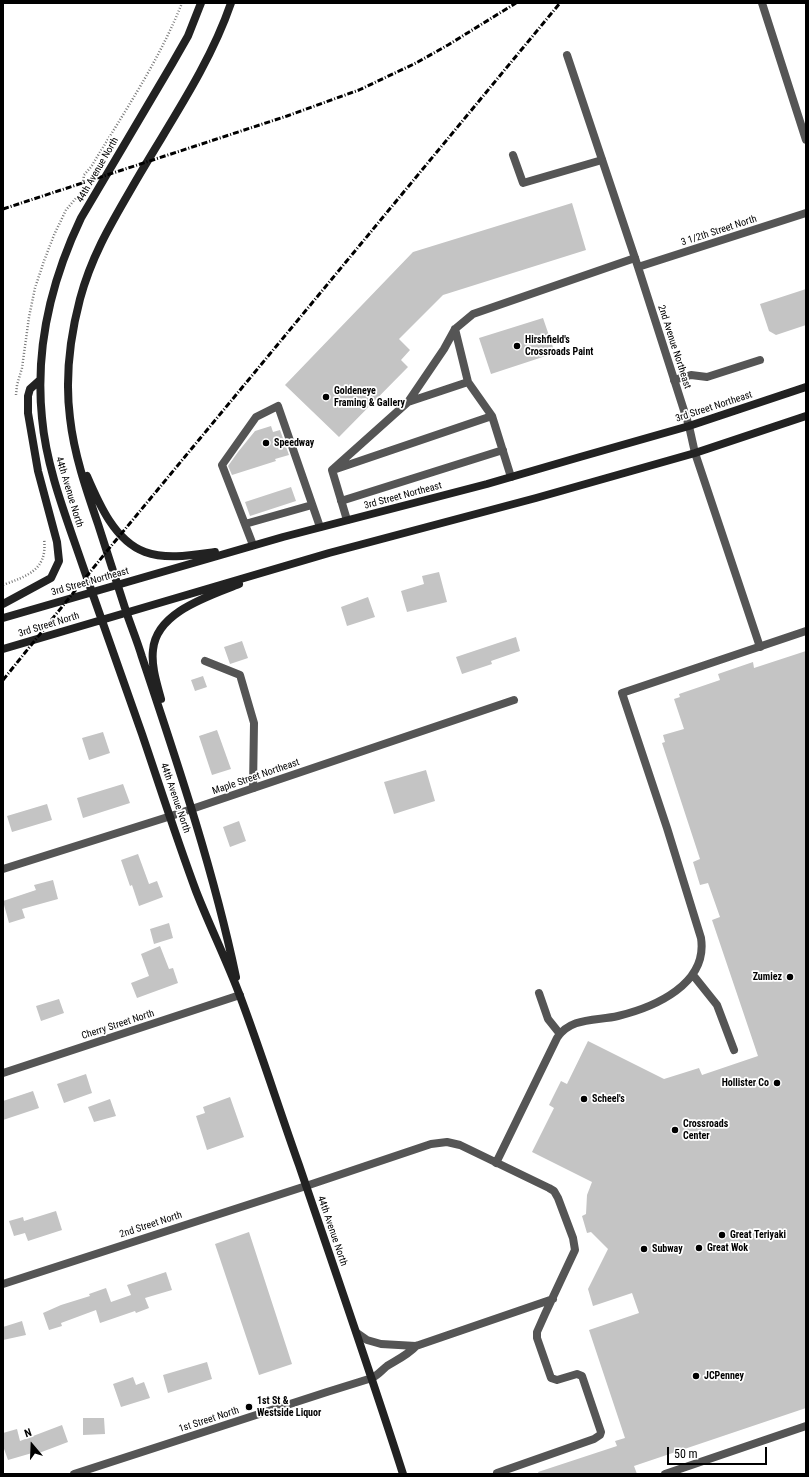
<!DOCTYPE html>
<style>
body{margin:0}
#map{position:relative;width:809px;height:1477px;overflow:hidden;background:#fff;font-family:"Roboto Condensed",sans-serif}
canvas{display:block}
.frame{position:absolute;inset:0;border:4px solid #000;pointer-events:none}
.north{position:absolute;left:12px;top:1425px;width:40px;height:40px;-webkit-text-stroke:3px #fff;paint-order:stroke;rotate:341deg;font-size:11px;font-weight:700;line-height:16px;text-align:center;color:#000}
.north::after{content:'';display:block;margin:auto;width:14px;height:18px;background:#000;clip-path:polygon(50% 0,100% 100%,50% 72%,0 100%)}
.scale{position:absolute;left:667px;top:1447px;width:100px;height:18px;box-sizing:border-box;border:2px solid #000;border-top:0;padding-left:5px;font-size:12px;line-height:14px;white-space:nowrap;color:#000;-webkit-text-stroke:3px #fff;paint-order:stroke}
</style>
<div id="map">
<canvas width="809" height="1477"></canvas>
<div class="frame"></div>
<div class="north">N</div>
<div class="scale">50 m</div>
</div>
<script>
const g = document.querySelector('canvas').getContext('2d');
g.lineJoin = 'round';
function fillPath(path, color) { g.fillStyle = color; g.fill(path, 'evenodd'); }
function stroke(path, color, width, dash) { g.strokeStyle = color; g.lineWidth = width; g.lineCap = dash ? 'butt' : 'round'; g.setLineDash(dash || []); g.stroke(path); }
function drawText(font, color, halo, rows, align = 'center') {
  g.font = font + ' "Roboto Condensed",sans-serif'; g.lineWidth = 3.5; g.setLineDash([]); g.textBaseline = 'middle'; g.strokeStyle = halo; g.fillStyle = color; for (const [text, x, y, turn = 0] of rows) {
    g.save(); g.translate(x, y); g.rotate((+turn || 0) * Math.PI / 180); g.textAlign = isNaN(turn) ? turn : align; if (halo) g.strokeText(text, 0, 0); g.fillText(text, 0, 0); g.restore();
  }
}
fillPath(new Path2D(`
 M572,203L586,250L443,295L399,339L410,350L401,360L408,367L339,437L285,385L413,252Z
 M806,289V325L776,335L769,331L760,304Z
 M543,318L555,353L491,374L479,338Z
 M271,426L273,432L280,430L289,455L275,459L276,461L232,475L228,466L238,452L255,431Z
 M291,487L296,501L250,516L245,502Z
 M439,572L447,602L407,612L401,591L424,584L422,576Z
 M368,597L375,617L347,626L341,607Z
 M516,637L520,651L491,661L492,664L462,674L456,657Z
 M242,641L248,658L230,664L224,647Z
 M806,651V1408L634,1466L637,1474H539L538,1472L617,1446L615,1441L625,1438L589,1330L639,1313L632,1293L593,1306L588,1289L608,1249L591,1232L587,1233L582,1216L586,1214L587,1195L592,1182L532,1152L554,1108L549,1105L561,1081L567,1084L588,1041L664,1079L699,1068L702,1075L758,1056L712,920L720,917L708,883L700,885L693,862L700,859L662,743L665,742L663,735L684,729L674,699L680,697L679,694L720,680L718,674L753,662L754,668Z
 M203,676L207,687L195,691L191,680Z
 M217,730L231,769L212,775L199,736Z
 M103,732L110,753L89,760L82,738Z
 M426,770L435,801L394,814L384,782Z
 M123,784L130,803L83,818L77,798Z
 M47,804L52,820L12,832L7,816Z
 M239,821L246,841L230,847L223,827Z
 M138,854L149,884L157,881L163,897L139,906L132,885L130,886L121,860Z
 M53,880L58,899L22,909L25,918L9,923L3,901L36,890L34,885Z
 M169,923L173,938L154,944L150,929Z
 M160,946L169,969L173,968L178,983L137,998L131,983L149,976L141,954Z
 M59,999L64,1013L41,1021L36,1006Z
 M86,1074L92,1093L64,1103L57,1084Z
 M33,1091L39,1108L3,1120V1101Z
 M230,1097L244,1137L207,1150L196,1116L205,1113L203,1107Z
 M110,1099L116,1116L94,1122L88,1107Z
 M56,1211L62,1230L28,1241L25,1233L14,1236L9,1221L23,1217L24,1221Z
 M249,1232L292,1364L259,1375L215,1244Z
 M166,1272L172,1290L145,1298L149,1308L136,1313L135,1311L100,1323L96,1310L61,1323L62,1326L49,1330L43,1313L61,1305L90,1296L89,1294L106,1288L111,1302L131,1295L127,1285Z
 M22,1321L26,1335L3,1340V1327Z
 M207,1362L212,1379L168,1393L163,1375Z
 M133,1377L136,1385L144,1382L150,1398L121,1407L113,1384Z
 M83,1418H104L105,1434L83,1435Z
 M62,1425L68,1442L39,1453V1451L8,1460L3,1446V1433L17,1429L20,1441Z`), '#c4c4c4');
stroke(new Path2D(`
 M16,395L17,385L22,368L29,317L35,288L44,261L54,235L66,210L82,191L84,175L91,167C123,114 159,61 182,3
 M3,585C27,576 48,570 44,539`), '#777', 2.5, [1, 2]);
stroke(new Path2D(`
 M513,155L523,183L602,160
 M455,329L468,382L492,416L511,477
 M674,380L691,375L707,377L760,360
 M408,402L468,382
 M336,469L492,416
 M341,501L503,450
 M347,520L332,470L408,402L444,349L455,329L473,314L635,258
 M245,524L312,505
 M253,545L222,465L256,417L278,406L320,527
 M205,661L240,675L254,723L253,788
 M693,975L717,1005L734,1050
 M539,993L548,1019L560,1034
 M496,1163L557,1038C570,1017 597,1021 618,1016C655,1007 708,984 701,938L667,828L622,693L806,631
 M306,1186L431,1144L447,1142L460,1145L549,1188L554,1191L558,1198L573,1238L575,1250L545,1314L537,1332V1338L551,1378L557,1380L577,1374L582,1376L601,1432L600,1435L594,1439L497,1473L498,1474
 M357,1333L367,1340L381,1344L416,1346L553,1299
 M372,1378C378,1375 382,1370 387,1366C397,1360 409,1354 416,1346
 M665,1474L806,1426`), '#555', 8);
stroke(new Path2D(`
 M762,3L806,140
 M567,55L638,267L689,426L695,453L760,647
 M638,267L806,213
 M3,869L171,816L514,700
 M3,1073L240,995
 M3,1284L306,1186
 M74,1474L327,1392L372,1378`), '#555', 8);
stroke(new Path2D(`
 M201,3L188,36L172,64L81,218C51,281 35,349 42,418C46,464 63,509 78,552C99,613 121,674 142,734C160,787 177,840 196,891C210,927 227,961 240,996C261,1052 279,1109 299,1165C334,1268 370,1371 403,1474
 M231,3C208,70 165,129 130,191C109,227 91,258 80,299C70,337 65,379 70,418C74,454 86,489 98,524C107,552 116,580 125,608C130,624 137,640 142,657C177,762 213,868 236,977
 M87,476C99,504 115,541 145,552C167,560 193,555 215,552
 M3,604L51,578L59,561L57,542L38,471L28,413V396L30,389L40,380
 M3,618L283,537L487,484L580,457L689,426L806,387
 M3,649L329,553L536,498L695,453L806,416
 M161,699C157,684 151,666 153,650C156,612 209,596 239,584`), '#222', 8);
stroke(new Path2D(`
 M3,209L287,116L359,90L416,63L448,45L516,3
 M3,680L107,551L560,3`), '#000', 3, [6, 2, 1, 2]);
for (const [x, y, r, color] of [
 [517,346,4,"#000"],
 [326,397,4,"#000"],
 [266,443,4,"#000"],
 [790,977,4,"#000"],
 [777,1083,4,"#000"],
 [584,1099,4,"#000"],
 [675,1130,4,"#000"],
 [722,1235,4,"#000"],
 [699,1248,4,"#000"],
 [644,1249,4,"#000"],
 [696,1376,4,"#000"],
 [249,1407,4,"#000"]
]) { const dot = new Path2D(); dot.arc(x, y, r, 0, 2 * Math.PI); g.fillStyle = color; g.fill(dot); stroke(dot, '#fff', 1.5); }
drawText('10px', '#000', '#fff', [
 ["44th Avenue North",98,170,-60],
 ["3 1/2th Street North",719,231,-18],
 ["2nd Avenue Northeast",674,347,72],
 ["3rd Street Northeast",714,407,-18],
 ["44th Avenue North",69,492,73],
 ["3rd Street Northeast",403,496,-15],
 ["3rd Street Northeast",90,582,-16],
 ["3rd Street North",49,625,-17],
 ["Maple Street Northeast",256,777,-19],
 ["44th Avenue North",175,798,71],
 ["Cherry Street North",118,1025,-18],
 ["2nd Street North",151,1225,-18],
 ["44th Avenue North",332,1231,71],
 ["1st Street North",209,1420,-18]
]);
drawText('bold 10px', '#000', '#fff', [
 ["Hirshfield's",525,340],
 ["Crossroads Paint",525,352],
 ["Goldeneye",334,391],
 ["Framing & Gallery",334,403],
 ["Speedway",274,443],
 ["Zumiez",782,977,"right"],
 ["Hollister Co",769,1083,"right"],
 ["Scheel's",592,1099],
 ["Crossroads",683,1124],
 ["Center",683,1136],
 ["Great Teriyaki",730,1235],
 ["Great Wok",707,1248],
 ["Subway",652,1249],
 ["JCPenney",704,1376],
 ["1st St &",257,1401],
 ["Westside Liquor",257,1413]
], 'left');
</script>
